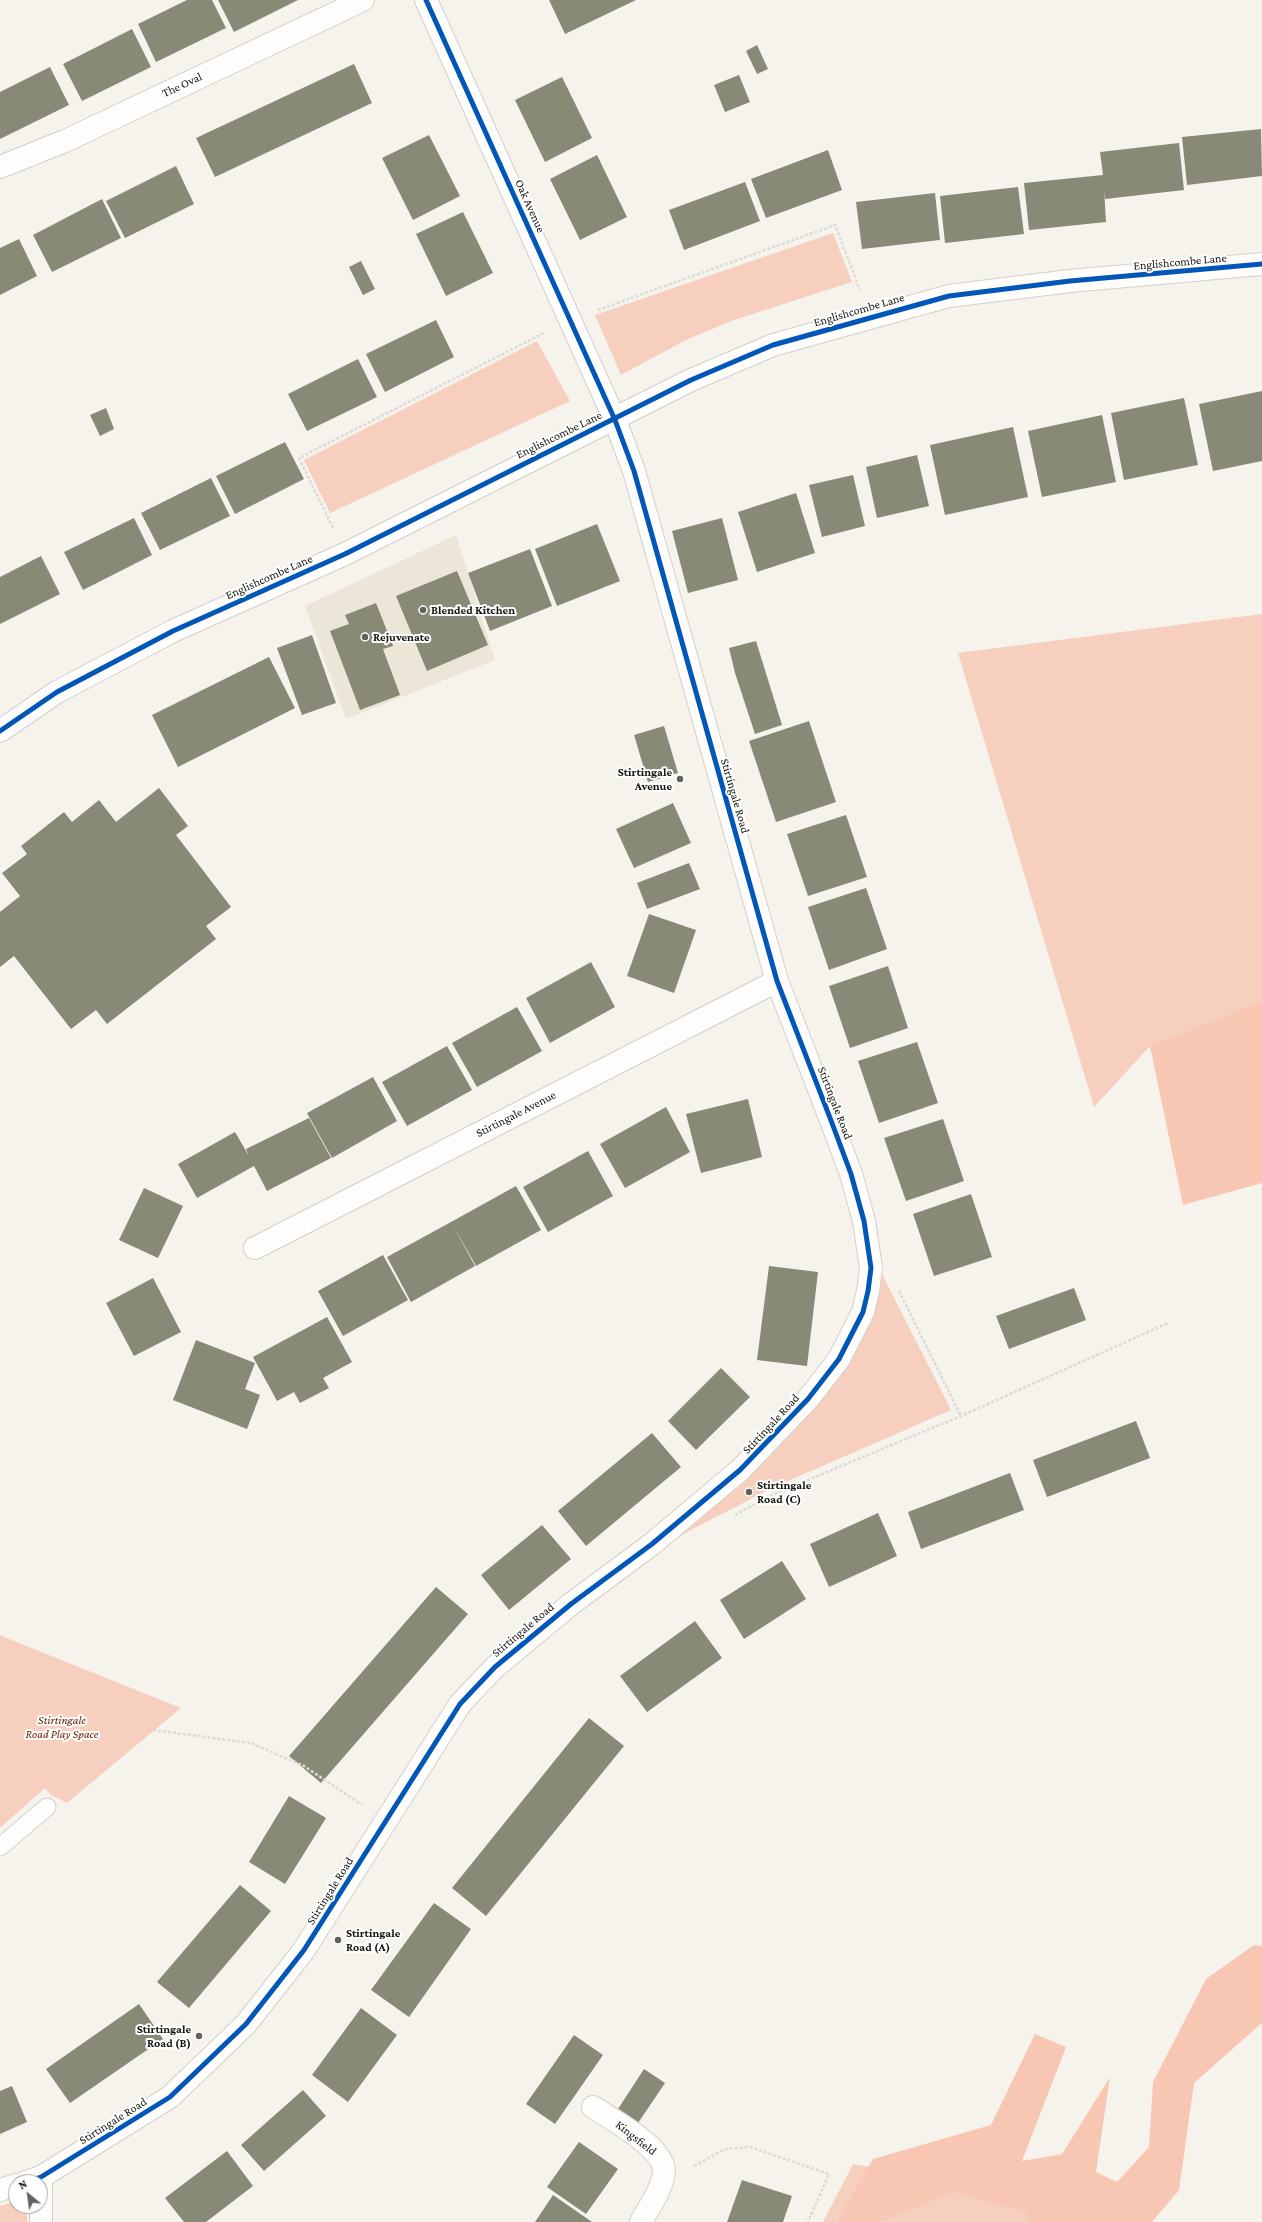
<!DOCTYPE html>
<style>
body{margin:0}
#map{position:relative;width:1262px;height:2222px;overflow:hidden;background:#f5f3eb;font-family:"Crimson Pro",serif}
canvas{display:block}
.north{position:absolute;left:8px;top:2174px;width:40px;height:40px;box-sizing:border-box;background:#fff;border:1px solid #a1a19f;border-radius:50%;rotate:331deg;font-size:11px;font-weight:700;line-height:16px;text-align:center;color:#14130e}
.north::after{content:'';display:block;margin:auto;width:14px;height:18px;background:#63615b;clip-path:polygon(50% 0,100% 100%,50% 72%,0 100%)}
</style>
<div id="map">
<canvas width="1262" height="2222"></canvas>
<div class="north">N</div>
</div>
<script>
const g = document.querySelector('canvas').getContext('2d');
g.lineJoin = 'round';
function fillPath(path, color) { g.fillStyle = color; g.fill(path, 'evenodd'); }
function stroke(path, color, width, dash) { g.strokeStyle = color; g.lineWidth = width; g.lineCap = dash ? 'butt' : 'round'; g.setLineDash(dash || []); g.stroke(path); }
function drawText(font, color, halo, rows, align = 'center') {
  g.font = font + ' "Crimson Pro",serif'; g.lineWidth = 4; g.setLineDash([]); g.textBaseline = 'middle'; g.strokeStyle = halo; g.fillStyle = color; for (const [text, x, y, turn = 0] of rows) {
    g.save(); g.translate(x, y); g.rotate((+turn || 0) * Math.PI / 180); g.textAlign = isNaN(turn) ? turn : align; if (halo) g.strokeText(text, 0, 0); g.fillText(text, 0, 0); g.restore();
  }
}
fillPath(new Path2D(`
 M456,535L495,660L346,719L305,606Z`), '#ebe6d8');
fillPath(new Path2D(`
 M833,233L852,282L734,320L686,340L621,375L595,315Z
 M537,341L570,401L330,513L304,460Z
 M1262,614V1019L1150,1046L1094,1107L958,653Z
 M882,1274L951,1410L772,1488L666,1543L744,1483L848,1361L877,1298Z
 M0,1635L14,1641L181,1708L67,1803L51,1795L45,1788L0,1828Z
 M853,2164L884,2169L1101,2222H823Z
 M16,2201V2206H27V2222H0V2206Z`), '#f7cfbe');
fillPath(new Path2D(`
 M1262,1002V1183L1183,1205L1150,1046Z
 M1254,1945L1262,1946V2023L1194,2083L1179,2190L1152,2222H1030L1025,2212L954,2192L879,2222H837L873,2159L991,2125L1035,2034L1066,2047L1022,2161L1062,2154L1110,2077L1096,2172L1117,2182L1149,2147L1153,2082L1206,1979Z`), '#f8c7b3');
fillPath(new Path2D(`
 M187,0H212L226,28L156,62L138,24Z
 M218,0H298L234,32Z
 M549,0H636L565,34Z
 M132,29L151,67L82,101L63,64Z
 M757,45L768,69L757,74L746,51Z
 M354,64L372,103L215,177L196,138Z
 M50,67L69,105L0,139V92Z
 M739,75L750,102L725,112L714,85Z
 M562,77L592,138L545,162L515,100Z
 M1261,129L1262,176L1187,185L1182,137Z
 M429,135L460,196L413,220L382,158Z
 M1179,143L1184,190L1105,199L1104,188L1106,222L1029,230L1024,183L1103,175L1100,152Z
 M828,150L842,190L766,218L751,179Z
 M597,155L627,217L580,240L550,179Z
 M176,166L194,204L125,238L106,201Z
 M745,182L760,221L684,250L669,210Z
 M1018,187L1024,234L945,243L940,196Z
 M935,193L940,240L862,249L856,202Z
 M102,199L121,238L52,272L33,235Z
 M463,212L493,273L446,296L416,234Z
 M19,239L37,276L0,295V248Z
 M361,261L375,289L363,295L349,267Z
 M436,320L454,357L385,392L366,354Z
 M358,359L377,397L307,431L288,394Z
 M1262,391V461L1213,471L1199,404Z
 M1184,398L1198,465L1124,480L1111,413Z
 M106,408L114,429L100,436L90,415Z
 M1102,415L1116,482L1042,497L1028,431Z
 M1013,427L1028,497L945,515L930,445Z
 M285,442L304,479L235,514L216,476Z
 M917,455L929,506L877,518L866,467Z
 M853,475L865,526L822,537L809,485Z
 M211,478L230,516L160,550L141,513Z
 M796,493L815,553L757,572L738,512Z
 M134,518L152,555L83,590L64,552Z
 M722,518L738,580L688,593L672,531Z
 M597,524L620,581L557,606L535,549Z
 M530,549L552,606L490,631L468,573Z
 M41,556L60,594L0,624V577Z
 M457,571L488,645L427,671L396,596Z
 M376,603L393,646L383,649L400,695L360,710L330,631L349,624L345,615Z
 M312,635L336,703L302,715L277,648Z
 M756,641L782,725L755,734L735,673L729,648Z
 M269,657L295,708L178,767L152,715Z
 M809,721L836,802L776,822L749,741Z
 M664,726L678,773L648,782L634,735Z
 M159,788L188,826L176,835L231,907L206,926L216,939L107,1024L96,1010L71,1029L14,956L0,967V912L20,896L2,873L27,854L21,846L64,812L72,822L99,800L116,822Z
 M673,803L691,843L634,868L616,829Z
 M846,815L867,877L808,896L787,834Z
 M689,863L700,889L647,909L637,883Z
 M866,888L887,949L829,970L808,907Z
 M649,914L696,930L674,993L627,976Z
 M591,962L615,1007L550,1043L526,998Z
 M888,966L908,1028L850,1048L829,986Z
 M517,1007L542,1051L477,1087L452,1043Z
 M917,1042L938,1103L879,1123L858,1061Z
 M447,1046L472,1090L407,1126L382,1082Z
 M373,1077L397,1121L332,1158L307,1113Z
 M748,1099L762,1157L701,1173L686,1114Z
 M666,1107L690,1152L625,1188L600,1144Z
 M309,1118L331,1158L267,1191L254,1166L197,1198L178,1164L235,1132L249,1156L246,1149Z
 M943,1119L964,1181L906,1201L884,1138Z
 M588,1151L613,1196L548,1232L523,1187Z
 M516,1186L541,1230L476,1266L451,1222Z
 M144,1188L183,1206L158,1258L119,1240Z
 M971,1194L992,1257L934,1276L913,1214Z
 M451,1222L475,1266L411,1302L387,1257Z
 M383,1255L408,1300L343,1336L318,1291Z
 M769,1266L818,1272L807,1366L757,1360Z
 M153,1278L181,1332L134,1356L106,1303Z
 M1074,1288L1086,1320L1009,1349L996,1316Z
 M327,1317L352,1362L323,1378L329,1388L300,1403L294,1392L277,1401L253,1357Z
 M196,1340L255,1363L245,1389L260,1395L247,1429L173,1400Z
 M721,1368L750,1397L696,1450L668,1421Z
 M1136,1421L1150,1458L1047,1497L1033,1460Z
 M652,1433L681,1467L586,1546L558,1511Z
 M1010,1473L1024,1510L921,1549L908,1512Z
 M878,1513L897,1556L829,1587L810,1544Z
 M542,1525L571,1559L509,1610L481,1575Z
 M782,1561L806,1599L744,1639L720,1600Z
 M436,1587L468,1614L321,1783L289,1756Z
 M695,1621L722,1658L647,1712L620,1676Z
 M589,1718L624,1746L486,1916L452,1888Z
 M289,1796L326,1818L285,1884L249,1862Z
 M240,1885L271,1911L189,2008L157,1982Z
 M434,1903L471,1929L409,2017L371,1990Z
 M139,2004L163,2039L70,2103L46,2069Z
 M361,2008L397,2035L348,2102L312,2075Z
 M574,2035L603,2055L555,2124L526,2104Z
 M644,2069L665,2083L638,2123L618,2109Z
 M12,2086L27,2122L0,2134V2091Z
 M303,2090L326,2116L264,2171L241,2145Z
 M579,2142L618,2169L586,2214L547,2187Z
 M227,2151L253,2186L206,2222H184L165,2198Z
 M742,2180L792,2196L783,2222H727Z
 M553,2195L592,2222H535Z`), '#898978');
const service = new Path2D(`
 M0,1847L47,1807`);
const minor = new Path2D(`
 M0,167L65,141L363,0
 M255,1248L777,981
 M593,2107C611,2119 664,2147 664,2171C663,2188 649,2207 641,2222
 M26,2182L41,2177L170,2097L246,2024L304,1950L460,1704L495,1667L571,1604L652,1544L740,1470L808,1399L839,1359L863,1312L868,1291L871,1268L864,1221L851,1174L832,1123L777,981L634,471L615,420L426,0
 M0,2190L16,2185
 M41,2222V2177`);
const tertiary = new Path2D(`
 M0,731L57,692L173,631L345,554L691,380L773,345L949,296L1070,281L1262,264`);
stroke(service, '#d2d0ca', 19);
stroke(minor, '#d2d0ca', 24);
stroke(tertiary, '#d2d0ca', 24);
stroke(new Path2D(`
 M598,310L835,225L860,290
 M333,528L299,458L544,333
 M899,1291L961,1416
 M735,1515L772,1495L961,1416L1168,1323
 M153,1730L251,1743L304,1766L362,1805
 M694,2166L725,2149L750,2147L829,2174L808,2222`), '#dbdad8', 2.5, [3, 2]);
stroke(service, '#fefdfc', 17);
stroke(minor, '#fefdfc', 22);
stroke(tertiary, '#fefdfc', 22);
stroke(new Path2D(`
 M0,731L57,692L173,631L345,554L691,380L773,345L949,296L1070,281L1262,264
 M26,2182L41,2177L170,2097L246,2024L304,1950L460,1704L495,1667L571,1604L652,1544L740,1470L808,1399L839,1359L863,1312L868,1291L871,1268L864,1221L851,1174L832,1123L777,981L634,471L615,420L426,0`), '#0057b8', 5);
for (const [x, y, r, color] of [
 [423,610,4,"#63615b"],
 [365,637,4,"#63615b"],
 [680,779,4,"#63615b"],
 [749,1492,4,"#63615b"],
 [338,1940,4,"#63615b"],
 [199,2036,4,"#63615b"]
]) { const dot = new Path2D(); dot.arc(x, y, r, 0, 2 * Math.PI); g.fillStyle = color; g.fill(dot); stroke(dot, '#fff', 1.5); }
drawText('12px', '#14130e', '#fff', [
 ["The Oval",182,85,-25],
 ["Oak Avenue",530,206,66],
 ["Englishcombe Lane",1180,262,-5],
 ["Englishcombe Lane",859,310,-16],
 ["Englishcombe Lane",559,435,-26],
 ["Englishcombe Lane",269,577,-24],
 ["Stirtingale Road",735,796,74],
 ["Stirtingale Road",835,1103,69],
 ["Stirtingale Avenue",516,1114,-27],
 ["Stirtingale Road",771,1424,-47],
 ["Stirtingale Road",523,1630,-40],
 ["Stirtingale Road",330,1891,-58],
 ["Stirtingale Road",113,2121,-32],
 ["Kingsfield",636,2138,38]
]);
drawText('bold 12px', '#14130e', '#fff', [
 ["Blended Kitchen",431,610],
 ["Rejuvenate",373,637],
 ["Stirtingale",672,772,"right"],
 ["Avenue",672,786,"right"],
 ["Stirtingale",757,1485],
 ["Road (C)",757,1499],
 ["Stirtingale",346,1933],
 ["Road (A)",346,1947],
 ["Stirtingale",191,2029,"right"],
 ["Road (B)",191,2043,"right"]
], 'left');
drawText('italic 12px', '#6b2000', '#fff', [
 ["Stirtingale",62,1720],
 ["Road Play Space",62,1734]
]);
</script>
